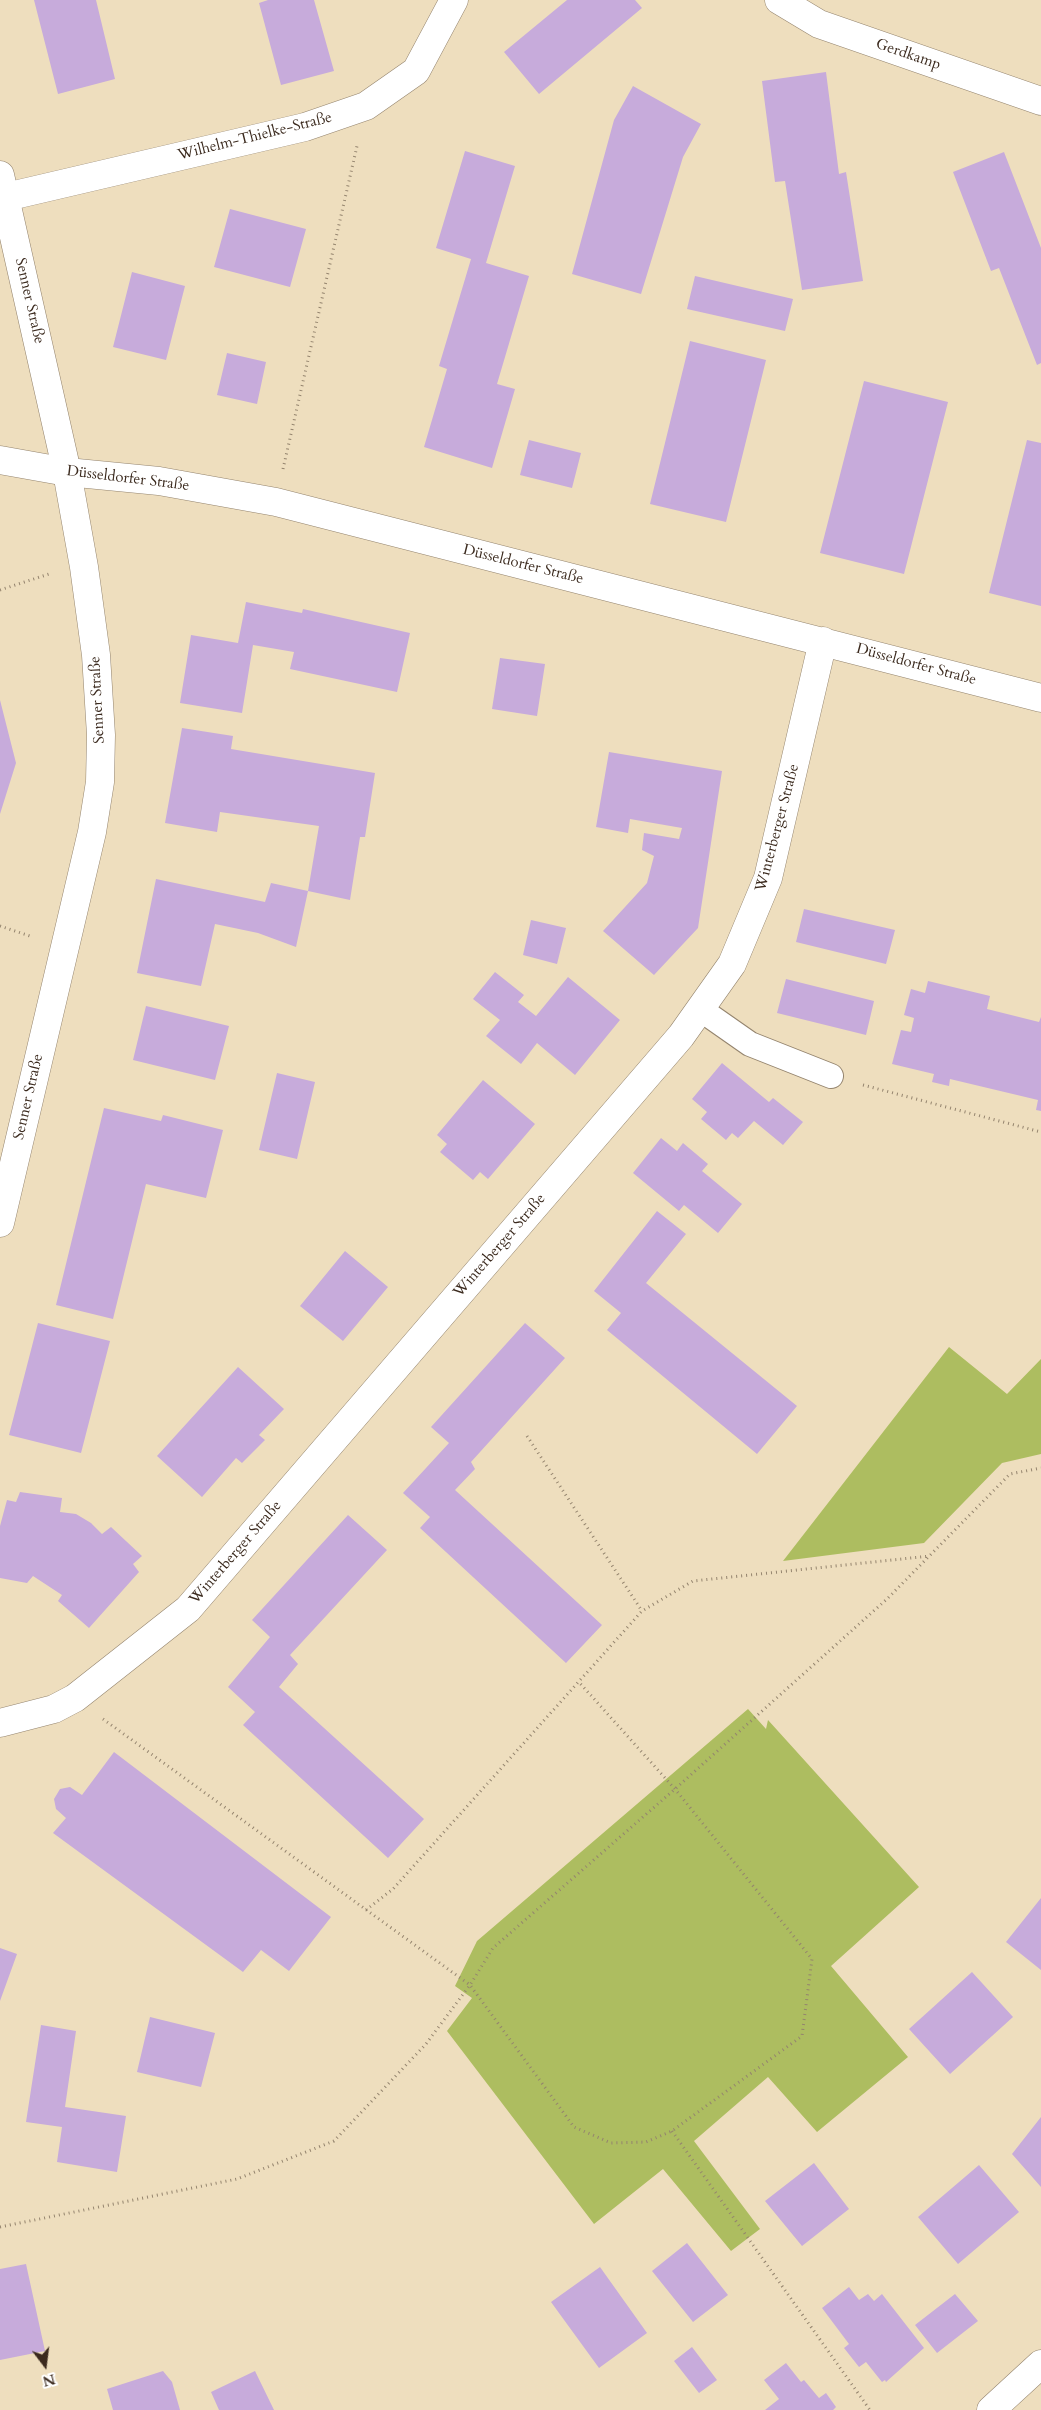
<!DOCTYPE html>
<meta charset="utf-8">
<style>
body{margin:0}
#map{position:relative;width:1041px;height:2410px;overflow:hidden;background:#eedebe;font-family:Cardo,serif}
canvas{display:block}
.north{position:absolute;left:20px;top:2340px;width:50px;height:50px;-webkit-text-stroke:4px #fff;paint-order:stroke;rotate:165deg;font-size:14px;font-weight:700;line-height:20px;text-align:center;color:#3b2a1e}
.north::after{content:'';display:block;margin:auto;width:18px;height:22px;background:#3b2a1e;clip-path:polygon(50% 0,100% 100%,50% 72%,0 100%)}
</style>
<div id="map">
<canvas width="1041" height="2410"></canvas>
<div class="north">N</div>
</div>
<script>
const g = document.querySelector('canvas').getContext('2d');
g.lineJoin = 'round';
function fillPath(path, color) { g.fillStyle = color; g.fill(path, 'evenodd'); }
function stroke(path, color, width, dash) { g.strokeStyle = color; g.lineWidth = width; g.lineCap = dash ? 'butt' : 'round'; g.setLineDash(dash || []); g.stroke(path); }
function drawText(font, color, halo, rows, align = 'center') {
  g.font = font + ' Cardo,serif'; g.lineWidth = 4; g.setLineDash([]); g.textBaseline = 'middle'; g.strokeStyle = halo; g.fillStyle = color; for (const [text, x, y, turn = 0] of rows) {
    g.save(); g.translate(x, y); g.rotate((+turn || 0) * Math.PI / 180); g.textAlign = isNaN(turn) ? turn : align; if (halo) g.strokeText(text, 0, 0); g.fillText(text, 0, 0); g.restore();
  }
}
fillPath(new Path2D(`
 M949,1347L1007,1394L1041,1359V1454L1002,1463L924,1543L783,1561Z
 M748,1709L766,1729L768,1720L919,1887L831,1966L908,2057L817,2132L768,2077L694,2141L760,2229L731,2251L663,2169L594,2224L447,2031L472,1998L455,1986L477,1941Z`), '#adbd60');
fillPath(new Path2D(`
 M34,0H96L115,79L58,94Z
 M268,0H314L334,71L281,85L259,3Z
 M567,0H635L642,8L539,94L504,52Z
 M826,72L839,174L846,172L863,281L802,290L785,181L775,182L762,81Z
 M633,86L701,124L683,157L641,294L572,274L614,120Z
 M465,151L515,166L486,263L529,276L497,384L515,389L492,468L424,447L447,369L439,366L471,259L436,248Z
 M1004,152L1041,248V363L1037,365L999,268L991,271L953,172Z
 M230,209L306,229L290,287L214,267Z
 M132,272L185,286L166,360L113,347Z
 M695,276L793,299L785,331L687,309Z
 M690,341L766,360L726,522L650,504Z
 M227,353L266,362L257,404L217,395Z
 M864,381L948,402L904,574L820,553Z
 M529,440L581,453L572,488L520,475Z
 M1027,440L1041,443V606L989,593Z
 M246,602L302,613L303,609L410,633L397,692L290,669L294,652L253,645L242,713L180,703L191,635L238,643Z
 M500,658L545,664L537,716L492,709Z
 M0,700L16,763L0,814Z
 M182,728L233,736L231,749L375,773L365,837H360L350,900L308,891L319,826L220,812L217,832L165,823Z
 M609,752L722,771L698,928L654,975L603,931L647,883L654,856L642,850L644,833L679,839L682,828L630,819L628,833L596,827Z
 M156,879L265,902L271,883L308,891L296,947L258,933L215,924L201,986L137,973Z
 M804,909L895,930L886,964L796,942Z
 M531,920L566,928L557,964L523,955Z
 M495,972L524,995L518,1002L536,1016L568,977L620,1020L575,1075L537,1043L521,1064L486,1036L500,1020L473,999Z
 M786,979L874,1001L866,1035L777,1013Z
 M928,981L990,996L987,1009L1039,1022L1041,1017V1111L1036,1110L1038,1100L950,1079L949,1086L932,1082L934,1074L892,1064L901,1030L911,1032L914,1018L904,1015L911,989L925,993Z
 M146,1006L229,1026L215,1080L133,1060Z
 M722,1063L769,1102L773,1098L803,1122L783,1145L754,1121L738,1138L732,1133L726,1140L701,1119L707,1112L692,1099Z
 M277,1073L315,1082L297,1159L259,1150Z
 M483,1080L535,1124L488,1179L480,1172L473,1180L440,1152L447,1144L437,1135Z
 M104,1108L161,1121L163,1115L223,1130L206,1198L146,1184L113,1319L56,1305Z
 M661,1138L677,1151L683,1143L708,1164L702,1171L742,1204L718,1233L684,1205L679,1211L633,1173Z
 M657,1211L686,1234L646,1283L797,1406L757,1454L607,1330L621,1313L594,1291Z
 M345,1251L388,1287L343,1341L300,1306Z
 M38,1323L110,1341L81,1453L9,1435Z
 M525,1323L565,1358L471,1462L475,1469L455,1490L602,1625L566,1663L420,1528L430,1517L403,1493L449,1443L431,1427Z
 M238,1367L284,1409L259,1435L265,1440L242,1463L236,1458L202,1497L157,1456Z
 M20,1492L62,1498L60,1512L76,1514L91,1523L102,1534L111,1527L142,1556L133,1564L139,1572L89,1628L58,1601L62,1595L33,1576L27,1583L0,1578V1526L7,1500L16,1502Z
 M348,1515L387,1550L290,1655L298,1664L279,1687L424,1819L388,1858L243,1725L255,1712L228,1687L270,1637L252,1620Z
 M114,1752L331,1917L289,1971L261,1950L243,1972L53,1833L66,1818L56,1809L54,1799L60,1789L70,1787L82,1795Z
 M1041,1898V1970L1006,1942Z
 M0,1948L17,1954L0,2001Z
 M972,1972L1013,2017L950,2074L909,2029Z
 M150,2017L215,2033L201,2087L137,2072Z
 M41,2025L76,2031L65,2107L126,2116L117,2172L57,2162L62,2127L26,2122Z
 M1041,2117V2187L1012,2154Z
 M814,2163L849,2209L802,2246L765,2201Z
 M979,2165L1019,2212L958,2264L918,2217Z
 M687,2243L728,2295L693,2322L652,2271Z
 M26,2264L45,2351L0,2360V2269Z
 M600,2267L647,2333L599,2368L551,2302Z
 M849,2287L859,2300L868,2294L874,2301L882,2294L924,2348L886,2382L885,2380L882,2382L866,2362L859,2367L844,2348L849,2344L822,2308Z
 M955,2294L978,2321L937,2353L915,2325Z
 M692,2347L717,2380L699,2393L674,2361Z
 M786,2363L801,2382L804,2380L819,2398L826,2393L836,2407L833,2410H765L779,2399L764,2380Z
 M163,2371L172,2382L180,2410H113L107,2389Z
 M255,2371L274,2410H219L211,2392Z`), '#c7abdb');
const service = new Path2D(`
 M700,1009L750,1044L831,1076`);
const minor = new Path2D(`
 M779,0L819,24L1041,101
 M6,197L305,127L366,106L416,71L454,0
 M0,460L67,472L159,481L276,502L1041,698
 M0,1723L54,1709L75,1698L188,1609L681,1036L732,964L768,878L823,641`);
const tertiary = new Path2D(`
 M0,175L67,472L84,567L96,655L101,735L100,782L92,832L0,1223
 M991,2410L1041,2364`);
stroke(service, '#94846e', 26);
stroke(minor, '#94846e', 29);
stroke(tertiary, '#94846e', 29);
stroke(new Path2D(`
 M283,469L357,146
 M0,590L49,574
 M0,926L33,937
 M863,1085L1041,1132
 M527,1436L642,1611
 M103,1719L470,1985L574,2127L611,2143L646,2142L672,2131L802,2036L812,1959L675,1789L578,1681
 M366,1910L393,1889L642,1611L693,1581L930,1556
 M672,2131L870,2410
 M0,2227L237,2179L334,2141L426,2044L470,1985L493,1948L675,1789L887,1599L1010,1474L1041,1468`), '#94846e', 3, [1, 4]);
stroke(service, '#fff', 24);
stroke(minor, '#fff', 28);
stroke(tertiary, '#fff', 28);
drawText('15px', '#3b2a1e', '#fff', [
 ["Gerdkamp",908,55,19],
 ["Wilhelm-Thielke-Straße",255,137,-14],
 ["Senner Straße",29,301,77],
 ["Düsseldorfer Straße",128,479,7],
 ["Düsseldorfer Straße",523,565,14],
 ["Düsseldorfer Straße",916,665,15],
 ["Senner Straße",98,700,-93],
 ["Winterberger Straße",778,828,-75],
 ["Senner Straße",29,1097,-77],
 ["Winterberger Straße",500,1246,-49],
 ["Winterberger Straße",236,1553,-49]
]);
</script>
